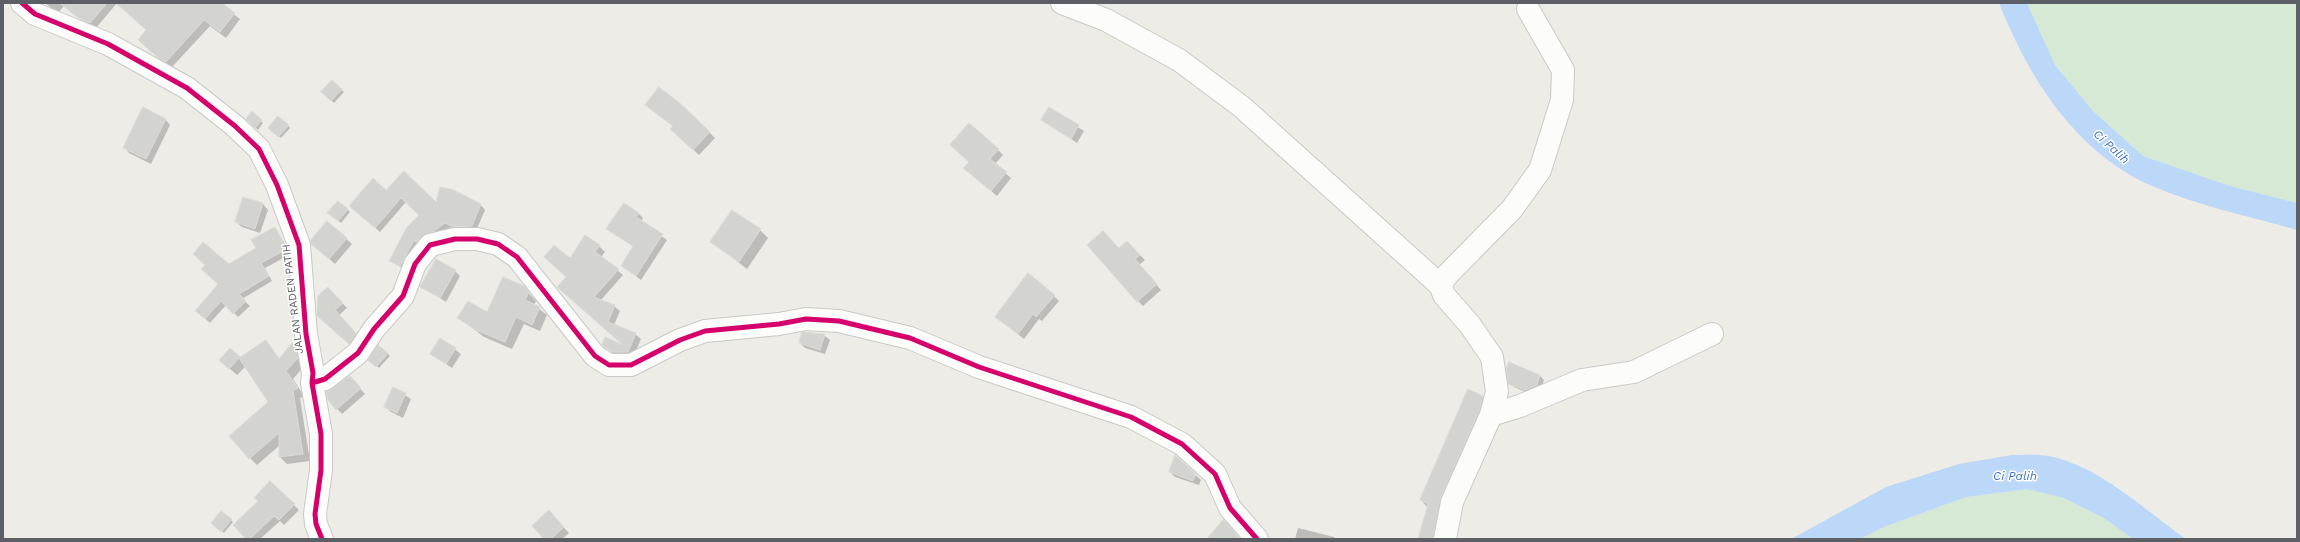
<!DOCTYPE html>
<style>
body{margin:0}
#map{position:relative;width:2300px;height:542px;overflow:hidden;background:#edece7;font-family:"Work Sans",sans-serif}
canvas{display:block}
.frame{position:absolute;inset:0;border:4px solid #5c5f65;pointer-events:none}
</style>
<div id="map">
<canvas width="2300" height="542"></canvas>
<div class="frame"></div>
</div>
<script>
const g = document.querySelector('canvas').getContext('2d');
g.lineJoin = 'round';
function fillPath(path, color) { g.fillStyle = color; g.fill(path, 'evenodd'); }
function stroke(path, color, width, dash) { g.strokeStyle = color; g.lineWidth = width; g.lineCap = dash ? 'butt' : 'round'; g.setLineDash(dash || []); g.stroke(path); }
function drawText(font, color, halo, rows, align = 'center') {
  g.font = font + ' "Work Sans",sans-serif'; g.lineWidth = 3; g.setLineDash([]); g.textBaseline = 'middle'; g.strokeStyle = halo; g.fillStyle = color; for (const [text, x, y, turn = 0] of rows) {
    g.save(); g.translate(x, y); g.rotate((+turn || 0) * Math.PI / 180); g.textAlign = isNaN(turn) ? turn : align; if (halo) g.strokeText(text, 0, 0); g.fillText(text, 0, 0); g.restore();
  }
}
fillPath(new Path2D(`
 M2027,3H2297V203L2230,186L2143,156L2093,111L2055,65Z
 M2028,489L2064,498L2104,518L2133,539H1860L1884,527L1966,497Z`), '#d5e9d4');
fillPath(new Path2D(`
 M1999,3H2027L2055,65L2093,111L2143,156L2230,186L2297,203V230C2249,216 2198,206 2152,186C2075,152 2029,78 1999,3Z
 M2012,455C2024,455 2037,454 2049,456C2099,466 2145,510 2186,539H2133L2104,518L2064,498L2027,489L1966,497L1884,527L1860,539H1791L1886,487L1959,464Z`), '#bbd8f8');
fillPath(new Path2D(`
 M45,3H117L96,28L87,24L64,6L58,13Z
 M117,3H219L240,19L226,38L210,26L172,67L163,62L145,46L148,31Z
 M332,82L344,92L334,103L323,92Z
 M681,105L715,138L699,155L677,135L674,127L652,110Z
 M1049,109L1084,131L1077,143L1042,120Z
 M252,113L263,123L258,130L247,119Z
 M165,119L170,125L151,164L129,153L124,147Z
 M288,125L290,128L281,138L272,130Z
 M998,150L1003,155L995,164L1011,178L997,196L970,173V162Z
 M386,191L436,204L454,191L481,205L485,210L476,231H459L450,227L447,230L446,229L405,270L390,260L420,215L406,202L380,232L355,210Z
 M244,199L263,204L268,210L260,233L242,227L236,222Z
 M338,202L350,212L341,223L331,215Z
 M639,214L643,218L641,221L667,240L641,280L622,266L634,247L608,229Z
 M327,222L352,244L335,264L318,249Z
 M275,228L291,254L265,268L272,281L242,299L250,306L238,317L226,305L210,323L201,315L229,265L257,248Z
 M760,230L768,238L747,269L712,242Z
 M585,237L599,246L605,252L601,257L623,275L601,300L614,306L620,311L614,325L635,334L641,339L633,358H619L603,345L625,347L567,277L570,260Z
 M1127,242L1145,260L1139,265L1161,290L1143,306L1138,301L1119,249Z
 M455,271L460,276L446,302L421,286Z
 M523,287L536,301L534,305L547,315L540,331L524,324L512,349L484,337L459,318L487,313Z
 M328,288L347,308L339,315L360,339L354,348L323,320Z
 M1054,296L1059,301L1042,321L1039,319L1024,339L996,317Z
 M824,335L830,340L825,354L805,348L800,343Z
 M441,339L461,354L452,368L431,354Z
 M265,341L280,359L293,345L302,354L304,366L293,379L304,396L300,398L310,461L287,464L280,457V445L257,465L250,458L270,402L246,366L237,375L228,367L230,349L240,358Z
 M387,353L390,356L379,368L372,362Z
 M1509,364L1540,376L1544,380L1541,389L1530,394L1514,387L1509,383Z
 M353,381L365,394L342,414L329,400Z
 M394,388L411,399L403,418L391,412L385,407Z
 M1483,396L1490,404L1441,539H1419L1428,508L1421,500Z
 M1170,472L1195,474L1201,480L1199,485L1175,477Z
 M271,482L299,510L284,525L280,521L260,539H248L259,501Z
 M549,512L569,533L562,539H546Z
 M231,520L233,522L224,533L212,523Z
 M1298,528L1334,537L1336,539H1295Z`), '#0003');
const building = new Path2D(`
 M60,3H107L90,23L80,19Z
 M116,3H222L235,13L220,32L204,20L166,62L156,56L138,40L146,30Z
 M332,80L342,89L331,101L321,92Z
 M659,87L681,104L710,132L693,150L670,129L673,126L645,105Z
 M143,107L166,119L146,159L123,148Z
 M1049,107L1079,125L1071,139L1041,120Z
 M252,111L262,120L255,128L246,119Z
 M278,116L289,125L278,137L268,128Z
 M969,123L999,149L990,159L1007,172L991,191L963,168L969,162L950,145Z
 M404,171L436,202L440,187L454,190L481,204L472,226L454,227L445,223L434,231L421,237L416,242L414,240L400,266L389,261L407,227L419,215L401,198L375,228L349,206L373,178L386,190Z
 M243,197L263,203L255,229L235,222Z
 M338,201L348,209L338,221L327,213Z
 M624,203L639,213L636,217L663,234L636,276L621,266L633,246L606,229Z
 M732,210L761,229L739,262L710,242Z
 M327,221L347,238L329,259L311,244V240Z
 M275,227L287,249L261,263L269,276L239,294L246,301L233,314L221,301L205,319L195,311L218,284L201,269L205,265L193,254L203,242L229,264L256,248L251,240Z
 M1103,231L1119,248L1127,241L1140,255L1135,259L1157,284L1137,302L1087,245Z
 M585,235L600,245L595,252L619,269L594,297L615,305L608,322L636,333L628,352H613L604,347L602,345L605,337L623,345L557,287L566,277L544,257L554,245L570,258Z
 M436,259L456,270L440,298L420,287Z
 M1028,273L1055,295L1036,317L1033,314L1018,334L995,317Z
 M503,277L524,286L529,292L525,300L540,307L532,325L516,317L505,342L476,330L457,318L468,301L487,312Z
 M328,287L343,303L335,310L356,333L349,344L317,316L318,296Z
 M802,332L825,334L820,350L799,343Z
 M440,338L456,348L446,364L430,354Z
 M266,340L279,359L292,343L295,346L298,358L286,371L298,388L293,391L303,454L279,457V433L249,459L229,436L268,402L239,358L229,369L219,360L230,348L240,357Z
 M378,345L388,353L376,367L368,360Z
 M1509,362L1540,375L1537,385L1525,390L1508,384L1506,369Z
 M350,376L361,388L336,410L328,400L326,392Z
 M393,387L406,393L397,413L384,407Z
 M1468,389L1483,396L1479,411L1441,497L1433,539H1418L1428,504L1420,500Z
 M1175,455L1196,474L1193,481L1169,472Z
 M270,481L295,504L279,520L274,516L250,539H246L233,525L258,501L254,498Z
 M549,510L564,527L551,539H544L532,526Z
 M221,511L232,519L221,532L211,523Z
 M1223,520L1227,523L1240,539H1207Z`);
fillPath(building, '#d3d3d0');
stroke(building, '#dcdbd6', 1);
const minor = new Path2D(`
 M22,3L35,14L108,44L187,88L235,126L259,149L277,185L299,245L306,334L313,373L312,383L321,434V470L315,514L316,524L322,539
 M1062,3L1106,20L1179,60L1242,107L1440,285
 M312,383L325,379L358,353L374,329L403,296L415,264L430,245L455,239H477L498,244L517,257L595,356L609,365H631L680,340L705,331L779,324L806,319L839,321L910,338L979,367L1131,417L1182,444L1215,474L1230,508L1257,539
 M1491,415L1497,392L1492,357L1470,325L1444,295L1440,285L1448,274L1512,209L1540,170L1562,100L1563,70L1528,9
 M1445,539L1452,502L1491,415L1520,406L1582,380L1634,372L1712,334`);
stroke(minor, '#cac9c9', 24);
stroke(minor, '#fcfcfb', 22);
stroke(new Path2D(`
 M22,3L35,14L108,44L187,88L235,126L259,149L277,185L299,245L306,334L313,373L312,383L321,434V470L315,514L316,524L322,539
 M312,383L325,379L358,353L374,329L403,296L415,264L430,245L455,239H477L498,244L517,257L595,356L609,365H631L680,340L705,331L779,324L806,319L839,321L910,338L979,367L1131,417L1182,444L1215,474L1230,508L1257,539`), '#d6006c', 5);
drawText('11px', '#5c5f65', '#fff', [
 ["JALAN RADEN PATIH",293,299,-97]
]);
drawText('italic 12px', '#4272bb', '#fff', [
 ["Ci Palih",2111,147,42],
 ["Ci Palih",2015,476]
]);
</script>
